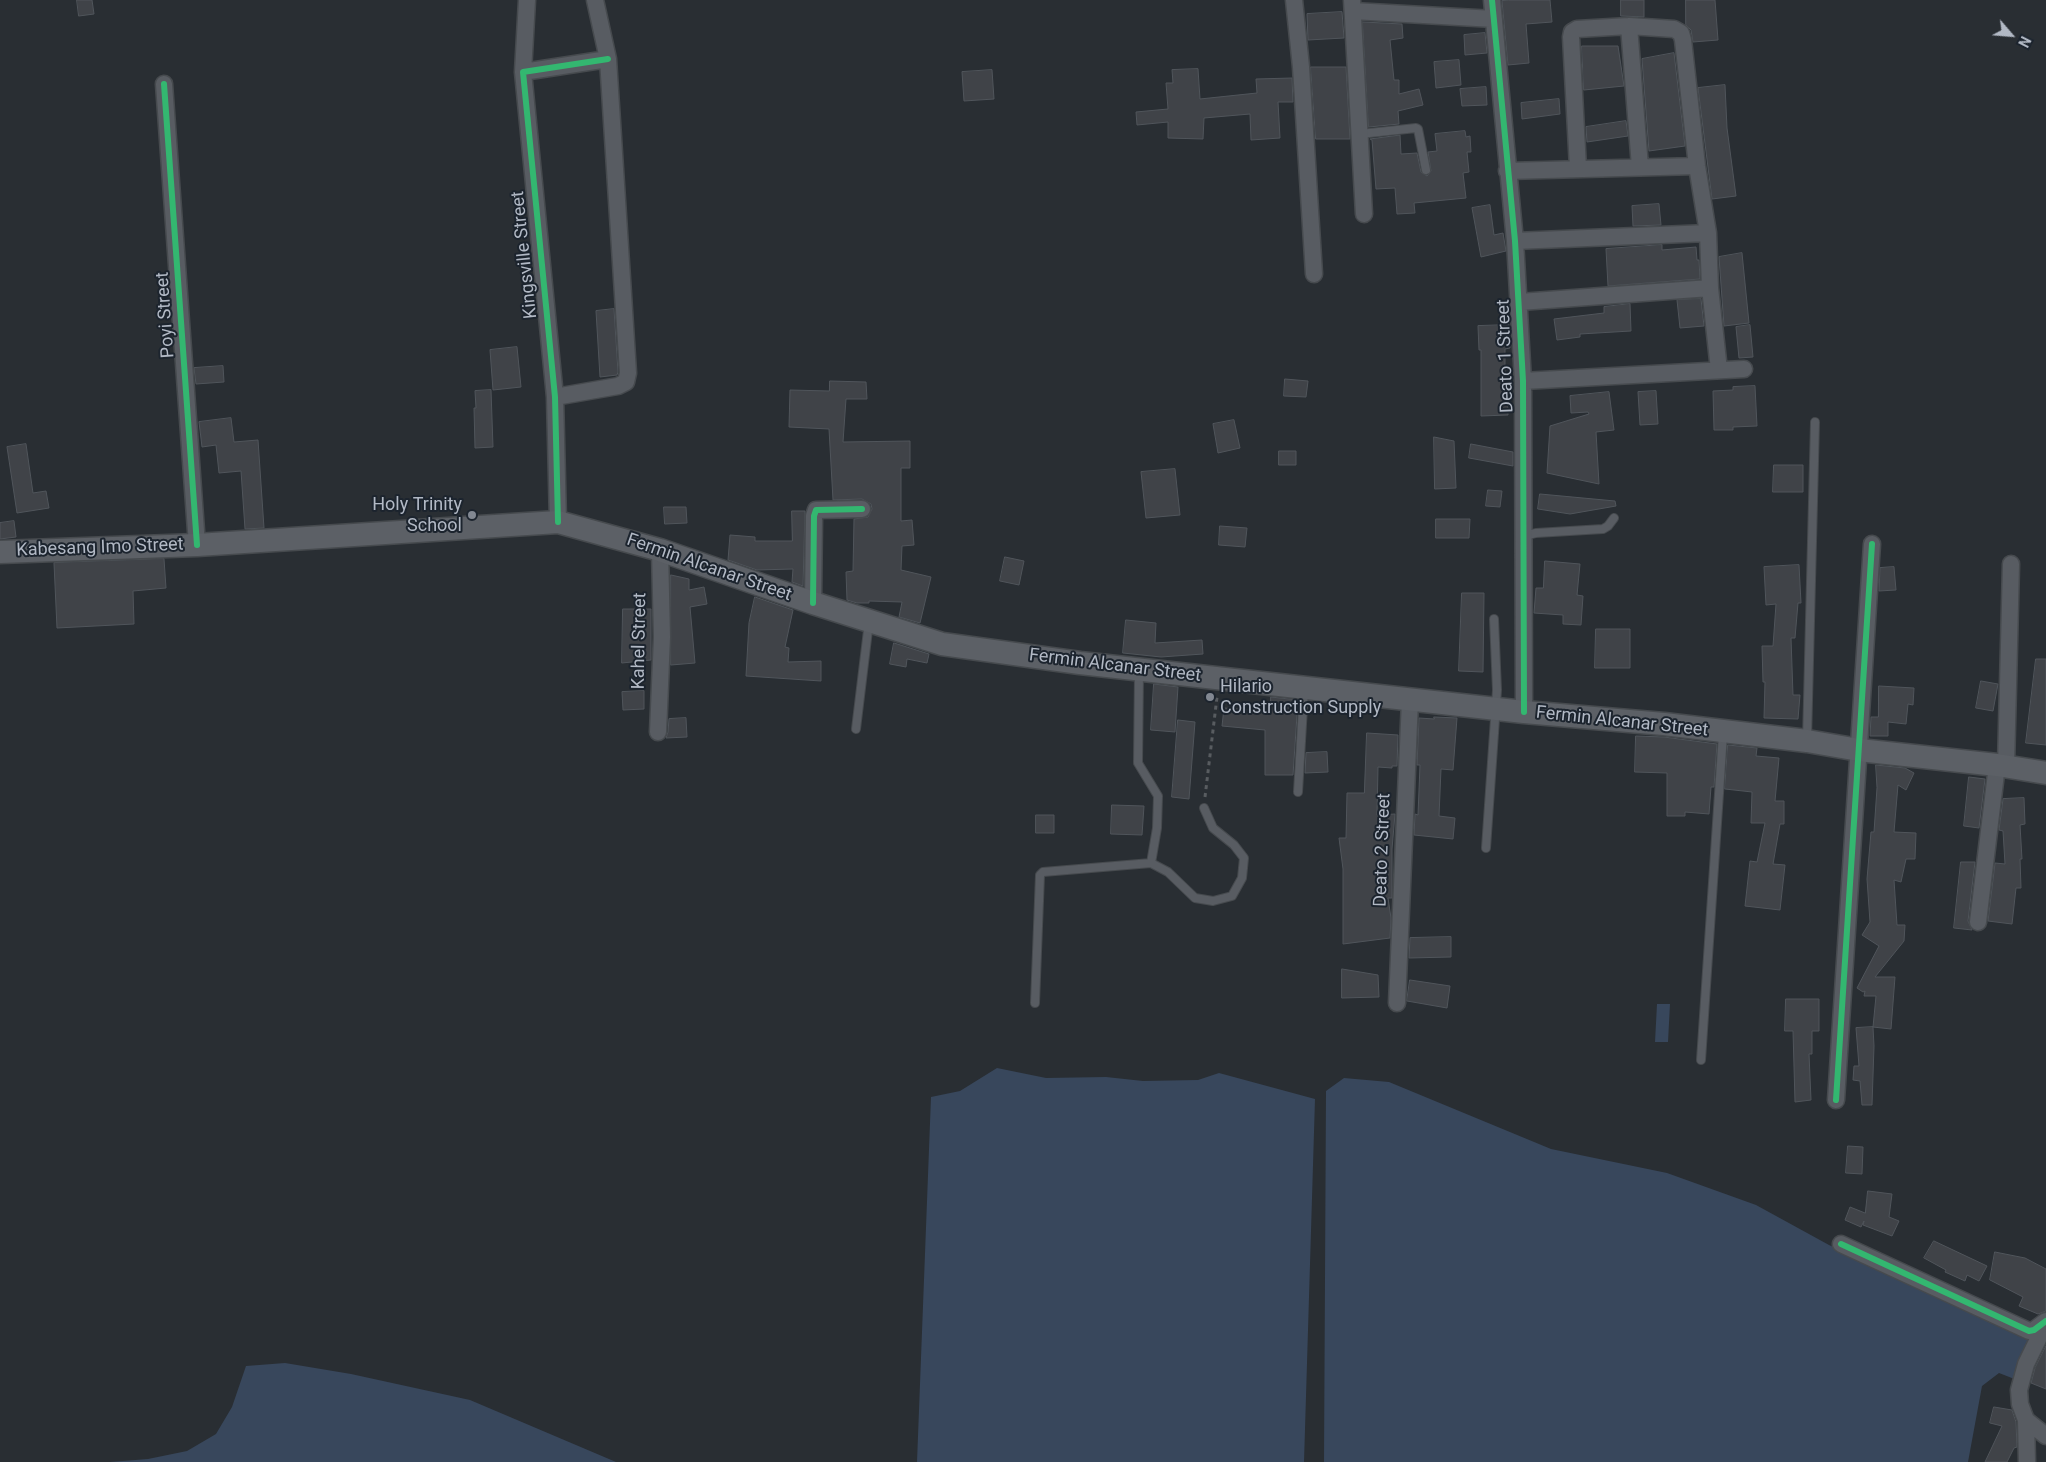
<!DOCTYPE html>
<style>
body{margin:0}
#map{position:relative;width:2046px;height:1462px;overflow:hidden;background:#292e33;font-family:Roboto,sans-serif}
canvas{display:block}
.north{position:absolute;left:1986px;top:10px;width:50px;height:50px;-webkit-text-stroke:4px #1c242e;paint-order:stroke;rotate:117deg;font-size:14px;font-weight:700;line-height:20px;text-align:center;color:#b2b9c5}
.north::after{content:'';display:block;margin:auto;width:18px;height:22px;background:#b2b9c5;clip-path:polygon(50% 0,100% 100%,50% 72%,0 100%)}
</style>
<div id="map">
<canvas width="2046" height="1462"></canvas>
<div class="north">N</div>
</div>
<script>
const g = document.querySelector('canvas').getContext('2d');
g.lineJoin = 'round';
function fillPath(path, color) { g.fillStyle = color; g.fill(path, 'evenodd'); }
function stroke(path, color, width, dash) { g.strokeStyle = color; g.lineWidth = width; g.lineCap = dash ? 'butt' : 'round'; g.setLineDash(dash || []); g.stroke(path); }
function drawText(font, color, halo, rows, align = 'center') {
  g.font = font + ' Roboto,sans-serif'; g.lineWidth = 4; g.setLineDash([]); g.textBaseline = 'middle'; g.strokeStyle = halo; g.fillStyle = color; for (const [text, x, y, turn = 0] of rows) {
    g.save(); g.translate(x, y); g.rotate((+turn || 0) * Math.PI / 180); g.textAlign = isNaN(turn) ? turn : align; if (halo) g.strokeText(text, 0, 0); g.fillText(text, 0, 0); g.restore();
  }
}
fillPath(new Path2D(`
 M1657,1004H1670L1668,1042H1655Z
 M997,1068L1046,1078L1106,1077L1143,1081L1198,1080L1219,1073L1315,1099L1304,1462H917L931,1097L960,1091Z
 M1344,1078L1389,1082L1551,1149L1667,1173L1756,1205L1829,1245L2032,1340L2017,1380L1999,1373L1982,1386L1968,1462H1324L1326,1091Z
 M285,1363L351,1374L470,1400L616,1462H110L148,1459L187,1451L216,1434L232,1407L246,1366Z`), '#38475c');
const building = new Path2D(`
 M77,0H92L94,14L79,16Z
 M1509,0H1550L1552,22L1526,24L1529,63L1508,65L1502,1Z
 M1621,0H1644V17L1621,16Z
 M1686,0H1715L1718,40L1693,42L1691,30L1686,25Z
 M1342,12L1344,38L1308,40L1307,14Z
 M1363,22L1402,24L1403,38L1390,40L1394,80H1399V94L1419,89L1423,105L1398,111L1399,124L1369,127Z
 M1485,33L1487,53L1465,55L1464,35Z
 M1582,46H1618L1624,86L1584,90Z
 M1674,53L1685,146L1649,151L1642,59Z
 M1459,60L1461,85L1436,88L1434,62Z
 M1311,67H1346L1350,139H1316Z
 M1198,69L1200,99L1257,93L1256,79L1292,78L1293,102H1278L1280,138L1251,140L1250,114L1204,118L1203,139L1168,138V122L1137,125L1136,112L1168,109L1166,83H1173L1172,70Z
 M992,70L994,99L964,101L962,72Z
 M1725,85L1727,128L1736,196L1712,199L1698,88Z
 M1486,87L1487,105L1462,106L1460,89Z
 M1559,99L1560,114L1522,119L1521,103Z
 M1626,121L1628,136L1587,142L1586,127Z
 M1465,131L1466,137L1470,136L1471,152H1467L1469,172L1463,173L1466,198L1414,203L1415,213L1397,214L1395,188L1376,189L1372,140L1370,139L1400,135L1401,154L1417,153L1421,172L1427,176L1431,171L1428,152L1437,151L1435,134Z
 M1659,204L1661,225L1633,226L1632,206Z
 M1490,205L1494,235L1503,233L1506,251L1481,257L1472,208Z
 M1662,245V250L1696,247L1697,260H1699L1700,279L1608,286L1606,249Z
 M1742,253L1749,323L1724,326L1719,257Z
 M1701,299L1704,326L1680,328L1677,300Z
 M1630,304L1631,331L1580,334V337L1557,340L1554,319L1604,313V307Z
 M614,309L618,372L617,375L600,377L596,311Z
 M1509,325L1510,348L1505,349V384H1507L1508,415L1481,416V350H1479L1478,326Z
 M1750,325L1753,357L1739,358L1736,327Z
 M517,347L521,387L493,390L490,350Z
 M223,366L224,382L196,384L194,368Z
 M1285,379L1308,381L1306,397L1284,396Z
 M830,381L866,382L867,399H846L843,442L910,441V468H901V521L912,520L914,545L902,546L901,570L931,577L920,623L899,617L902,602L869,601V603H857L847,600L846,572L853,571L854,519L868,517L872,509L871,504L862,499L833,500L829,429L789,427L790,390L829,391Z
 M1755,386L1757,426L1733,427V430H1714L1713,391L1733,390V387Z
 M491,390L493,447L475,448L474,408H476L475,391Z
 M1656,391L1658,424L1640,425L1638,392Z
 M1609,392L1614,430L1596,432L1599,484L1547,473L1550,426L1589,414L1588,412L1571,413L1570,396Z
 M231,418L234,442L258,440L264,528L245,529L241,471L219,473L216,445L202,447L199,422Z
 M1234,420L1240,448L1218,453L1213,424Z
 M1434,437L1454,441L1456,488L1435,489Z
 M26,444L33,493L46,491L49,508L17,513L7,447Z
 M1471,444L1513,452V466L1469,458Z
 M1279,451H1296V465H1279Z
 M1774,465H1803V492H1773Z
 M1175,469L1180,515L1146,518L1141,472Z
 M1488,490L1502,491L1500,507L1486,506Z
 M1540,494L1615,501L1616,506L1570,514L1538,509Z
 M664,507H686L687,523L665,524Z
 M792,511H805L803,586L792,582L793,569L757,570L728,560L730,535L755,537V541H792Z
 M1436,519H1470L1469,538H1436Z
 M14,521L16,537L0,539V523Z
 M1220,526L1247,528L1245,547L1219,545Z
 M1005,557L1024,561L1019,585L1000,581Z
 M164,559L166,588L133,591L134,624L57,628L54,563Z
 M1545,561L1580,564L1577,595L1583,596L1581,625L1563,624V615L1534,613L1536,588H1543Z
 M1799,565L1801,603H1798L1795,638H1791L1793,695H1800L1798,719L1764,718L1765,682H1763L1762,646H1773L1776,604L1766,605L1764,567Z
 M1894,567L1896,590L1879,591L1880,568Z
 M671,575L689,579V590L704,587L707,604L690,607L695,663L671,665Z
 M1462,593H1484L1483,672L1459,671Z
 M755,597L793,610L785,647L789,648L788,662L821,661V681L746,676L749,623Z
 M623,609H651V660L622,663Z
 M1126,620L1156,623L1155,643L1202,640L1203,654L1161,657L1123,653Z
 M1596,629H1630V668H1595Z
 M894,643L929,654L927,663L907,659L906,667L890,664Z
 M2036,659H2046V745L2026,743Z
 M1981,681L1998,684L1993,711L1976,708Z
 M1154,684L1178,687L1175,732L1151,730Z
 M1879,686L1914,688L1913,705L1908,704L1906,724L1888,722V736H1870L1871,717H1878Z
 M644,691V709L623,710L622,692Z
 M1271,697L1298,700L1293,775H1265V730L1222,726L1224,708L1270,711Z
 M1434,717L1457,718L1453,770L1441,769L1439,816L1455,818L1453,839L1414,835L1415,814L1418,815L1420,765H1417L1419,718L1434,719Z
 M686,718L687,737L666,738L668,732L669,719Z
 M1178,720L1195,722L1189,799L1172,797Z
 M1367,733L1398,735L1397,766H1392V768L1378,767L1377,815L1395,814L1392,849V898H1388L1391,918L1390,938L1343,944V869L1339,838H1346L1347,793H1364Z
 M1636,736L1664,737L1717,744L1714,787H1711L1709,814L1685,812V816H1667V773L1635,772Z
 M1728,745L1757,748L1756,756L1779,758L1775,801H1784V824H1780L1773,864L1785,865L1780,910L1745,906L1750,861L1757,862L1765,823H1751L1752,792L1725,789Z
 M1327,752L1328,772L1305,773L1306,753Z
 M1876,765L1905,768L1914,773L1906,790L1898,785L1894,832L1916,833L1915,859H1906L1901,882L1894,880L1897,925H1905L1904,941L1875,977H1895L1891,1029L1873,1027L1876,996H1864L1865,991L1863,992L1857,988L1879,946L1862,935L1870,922L1867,879L1871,832H1874L1877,788Z
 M1969,777L1985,779L1979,828L1964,826Z
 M2024,798L2025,824L2020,825L2022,859H2020L2021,888H2016L2012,924L1988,921L1995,863L2005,864L2003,831L1999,830L2003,799Z
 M1112,805L1144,806L1142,835L1111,834Z
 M1036,815H1054V833H1036Z
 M1961,862H1975L1968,921L1972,930L1954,928Z
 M1451,937V957L1409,958L1410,938Z
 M1342,969L1378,975L1379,997L1342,998Z
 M1410,980L1450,986L1447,1008L1407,1001Z
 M1786,999H1819V1031H1812V1054H1809L1811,1100L1795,1102L1793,1031H1785Z
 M1873,1027L1874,1046L1872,1105H1862L1860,1081L1853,1080L1854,1066H1859L1856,1028Z
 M1848,1146L1863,1147L1862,1174L1846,1173Z
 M1868,1191L1892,1194L1889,1217L1899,1221L1892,1236L1863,1225L1864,1221L1861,1227L1845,1220L1850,1207L1865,1213Z
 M1934,1241L1987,1266L1979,1281L1967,1275L1965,1281L1945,1272L1946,1270L1924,1258Z
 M1995,1252L2025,1258L2046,1269V1311L2038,1314L2019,1306L2023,1297L1990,1280Z
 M2046,1346V1389L2031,1383L2035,1368Z
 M1994,1407L2012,1410L2016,1422L2017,1447L2014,1448L2007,1462H1985L2002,1426L1990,1423Z`);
fillPath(building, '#404348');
stroke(building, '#50555b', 1);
const service = new Path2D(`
 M1360,134L1416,128L1418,129L1426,170
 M1524,536L1536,533L1603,529L1608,526L1614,518
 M1139,672L1138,763L1158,796L1157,828L1151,863
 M856,729L869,622
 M1807,740L1815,422
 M1298,792L1304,690
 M1486,848L1497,690L1494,619
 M1035,1003L1040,875L1043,872L1151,863L1168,872L1195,898L1213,901L1232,896L1242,878L1244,858L1234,845L1213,828L1204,808
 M1701,1060L1723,734`);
const minor = new Path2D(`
 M1294,0L1301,67L1314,274
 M1352,0L1364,214
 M1492,0L1515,241L1523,381L1524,712
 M1353,11L1494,19
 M1629,26L1640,167
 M523,72L527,0
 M164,84L197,545
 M1578,168L1571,37L1572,32L1577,29L1629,26L1674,29L1681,33L1683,40L1697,166L1708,233L1710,288L1719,370
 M1507,171L1697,166
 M1515,241L1708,233
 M1520,302L1710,288
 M1523,381L1744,369
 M555,397L618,386L626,382L628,373L608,59L595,0
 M558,522L555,397L523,72L608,59
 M813,603L814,516L816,510L862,509
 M658,732L662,637L660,550
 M2006,766L2011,564
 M1978,922L1997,765
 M1397,1003L1410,700
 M1836,1100L1872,544
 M1841,1244L2029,1331L2034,1330L2046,1321
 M2026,1420L2046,1436
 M2027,1462L2026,1420L2020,1404L2019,1390L2026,1364L2046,1323`);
const secondary = new Path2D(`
 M0,552L197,545L558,522L660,550L813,603L942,644L1080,663L1524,712L1664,724L1807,741L1859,750L1997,765L2046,773`);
stroke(service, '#464a4e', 10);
stroke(minor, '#464a4e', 19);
stroke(secondary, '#464a4e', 25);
stroke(new Path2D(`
 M1205,797L1217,697`), '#585c60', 3, [4, 4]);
stroke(service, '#585c62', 8);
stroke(minor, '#585c62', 16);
stroke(secondary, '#5c6066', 22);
stroke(new Path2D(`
 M1492,0L1515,241L1523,381L1524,712
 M164,84L197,545
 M558,522L555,397L523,72L608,59
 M813,603L814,516L816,510L862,509
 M1836,1100L1872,544
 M1841,1244L2029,1331L2034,1330L2046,1321`), '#33b770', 6);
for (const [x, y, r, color] of [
 [472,515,5,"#828892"],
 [1210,697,5,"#828892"]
]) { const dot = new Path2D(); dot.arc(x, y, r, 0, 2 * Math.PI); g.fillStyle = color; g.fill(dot); stroke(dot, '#1c242e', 2); }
drawText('18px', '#b2b9c5', '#1c242e', [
 ["Kingsville Street",525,255,-96],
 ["Poyi Street",166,315,-94],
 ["Deato 1 Street",1506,356,-92],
 ["Kabesang Imo Street",100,548,-2],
 ["Fermin Alcanar Street",709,568,19],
 ["Kahel Street",640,641,-89],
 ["Fermin Alcanar Street",1115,666,7],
 ["Fermin Alcanar Street",1622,722,6],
 ["Deato 2 Street",1383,850,-88]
]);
drawText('18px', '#b2b9c5', '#1c242e', [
 ["Holy Trinity",462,505],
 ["School",462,526],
 ["Hilario",1220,687,"left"],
 ["Construction Supply",1220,708,"left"]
], 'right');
</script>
